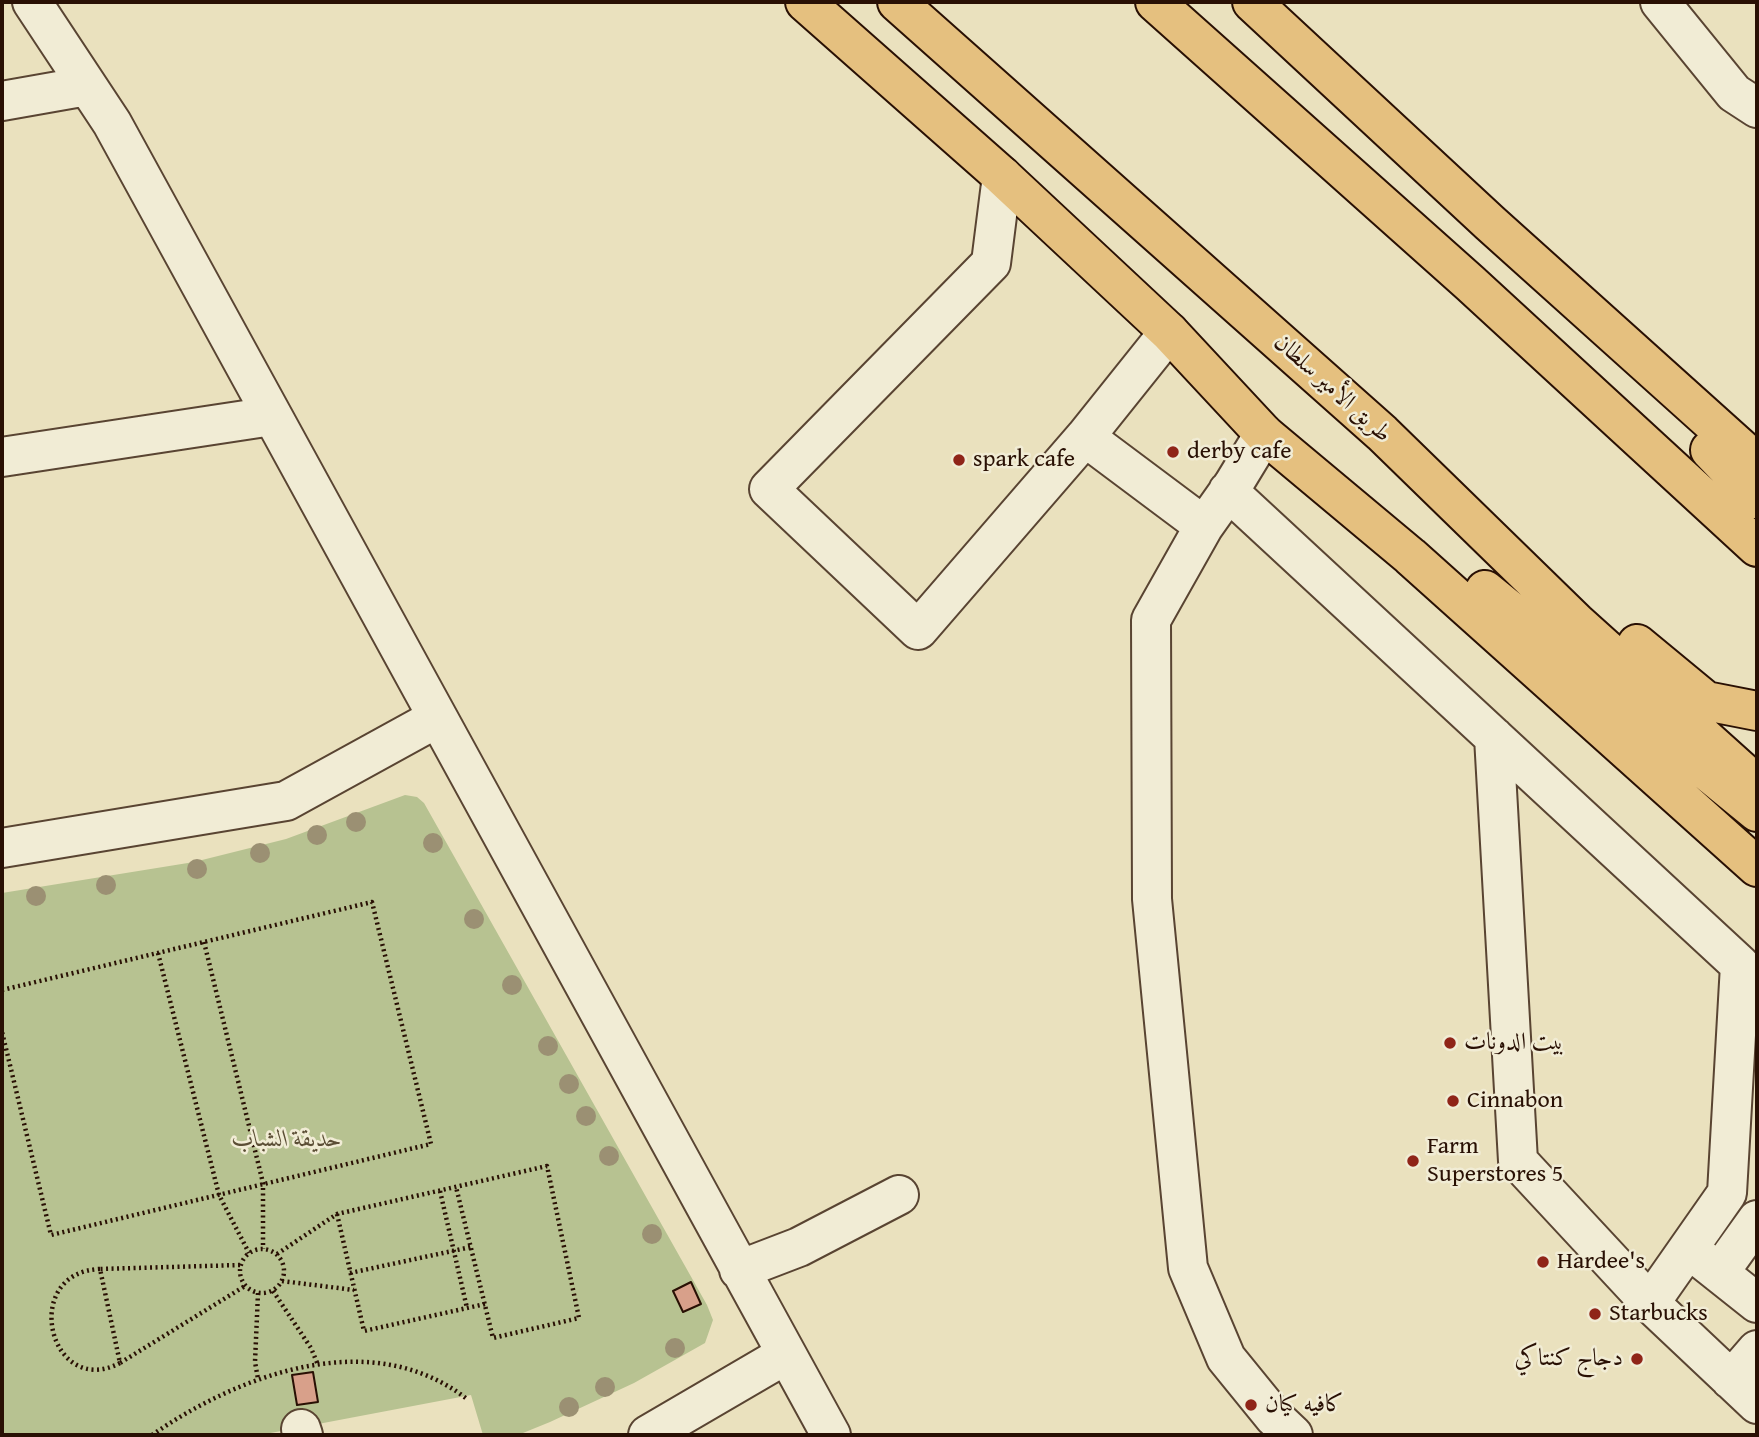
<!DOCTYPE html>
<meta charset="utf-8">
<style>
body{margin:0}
#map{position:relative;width:1759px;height:1437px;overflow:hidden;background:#eae1be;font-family:"Gentium Book Plus",serif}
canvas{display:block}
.frame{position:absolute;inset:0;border:4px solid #291004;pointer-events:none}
</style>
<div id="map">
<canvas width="1759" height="1437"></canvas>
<div class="frame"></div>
</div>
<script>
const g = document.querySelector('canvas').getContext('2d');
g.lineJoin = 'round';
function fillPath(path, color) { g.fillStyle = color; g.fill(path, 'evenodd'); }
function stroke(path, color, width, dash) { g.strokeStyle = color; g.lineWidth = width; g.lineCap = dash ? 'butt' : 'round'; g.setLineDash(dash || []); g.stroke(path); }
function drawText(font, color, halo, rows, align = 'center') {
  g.font = font + ' "Gentium Book Plus",Amiri,serif'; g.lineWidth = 5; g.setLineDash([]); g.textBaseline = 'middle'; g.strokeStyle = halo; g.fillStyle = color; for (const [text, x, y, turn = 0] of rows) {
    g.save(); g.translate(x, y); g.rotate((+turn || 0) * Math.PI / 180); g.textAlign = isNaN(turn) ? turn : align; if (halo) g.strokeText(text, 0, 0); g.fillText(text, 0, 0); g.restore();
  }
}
fillPath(new Path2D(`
 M405,795L417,797L424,803L707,1305L713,1320L705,1343L634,1383L550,1422L518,1435H483L471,1395L260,1435H2V893L194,862L286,839Z`), '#b7c291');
const building = new Path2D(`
 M691,1282L701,1304L683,1312L673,1291Z
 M313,1372L318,1402L297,1405L292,1375Z`);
fillPath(building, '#d8a08a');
stroke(building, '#291004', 2);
const minor = new Path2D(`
 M32,2L112,123L831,1435
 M1660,2L1734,93L1757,108
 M2,101L87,86
 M1002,176L991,263L769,489L918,630L1085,437L1169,332
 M1264,434L1233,485L1204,526L1151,620L1152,899L1188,1268L1226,1358L1274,1417L1293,1435
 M1085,437L1204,526
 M2,457L272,416
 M1228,491L1740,965L1727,1193L1650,1303
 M1494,737L1518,1161L1650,1303L1757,1404
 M2,848L286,801L437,718
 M1689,1249L1757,1303
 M739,1270L799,1247L899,1195
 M1719,1273L1757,1220
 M1731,1380L1757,1350
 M301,1429L303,1435
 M648,1435L785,1355`);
const major = new Path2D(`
 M805,2L1002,176L1169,332L1264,434L1410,556L1757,867
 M897,2L1382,433L1576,622L1757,785
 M1155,2L1470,283L1757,547
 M1252,2L1490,223L1757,463
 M1710,450L1757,499
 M1485,590L1757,812
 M1637,644L1706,701L1757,711`);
stroke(minor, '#594432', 42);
stroke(major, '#291004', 42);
stroke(new Path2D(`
 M204,942L263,1183V1249
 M158,953L219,1195L249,1253
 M2,990L372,902L431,1144L51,1235L2,1032
 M440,1191L467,1308
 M337,1214L364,1331L485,1304
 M240 1271a22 22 0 1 1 44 0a22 22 0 1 1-44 0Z
 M277,1254L337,1214L547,1166L579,1318L493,1338L456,1187
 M240,1265L100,1269L120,1363L245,1286
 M100,1269C19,1272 49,1400 120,1363
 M350,1273L471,1247
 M282,1281L354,1290
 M273,1291L311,1348L318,1365
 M258,1293L255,1362L258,1379
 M152,1435C240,1374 372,1325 467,1399`), '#291004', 4.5, [2, 3.5]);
stroke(minor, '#f1ecd5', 38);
stroke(major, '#e5c07f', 38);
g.fillStyle = '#9b9073';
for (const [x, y] of [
 [356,822],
 [317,835],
 [433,843],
 [260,853],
 [197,869],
 [106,885],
 [36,896],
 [474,919],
 [512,985],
 [548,1046],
 [569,1084],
 [586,1116],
 [609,1156],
 [652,1234],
 [675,1348],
 [605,1387],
 [569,1407]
]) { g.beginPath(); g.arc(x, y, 10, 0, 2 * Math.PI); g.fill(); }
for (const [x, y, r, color] of [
 [1173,452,7,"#8f2418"],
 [959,460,7,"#8f2418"],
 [1450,1043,7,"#8f2418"],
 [1453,1101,7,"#8f2418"],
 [1413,1161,7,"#8f2418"],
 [1543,1262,7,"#8f2418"],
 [1595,1314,7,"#8f2418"],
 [1637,1359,7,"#8f2418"],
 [1251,1405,7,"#8f2418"]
]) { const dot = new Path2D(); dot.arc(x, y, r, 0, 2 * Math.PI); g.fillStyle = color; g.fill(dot); stroke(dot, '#f1ecd5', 2.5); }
drawText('24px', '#291004', '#f1ecd5', [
 ["طريق الأمير سلطان",1332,389,42]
]);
drawText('24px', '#291004', '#f1ecd5', [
 ["derby cafe",1187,452],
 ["spark cafe",973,460],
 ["بيت الدونات",1464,1043],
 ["Cinnabon",1467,1101],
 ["Farm",1427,1147],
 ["Superstores 5",1427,1175],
 ["Hardee's",1557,1262],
 ["Starbucks",1609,1314],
 ["دجاج كنتاكي",1623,1359,"right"],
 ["كافيه كيان",1265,1405]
], 'left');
drawText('italic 24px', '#5b4e35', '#f1ecd5', [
 ["حديقة الشباب",287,1140]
]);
</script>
